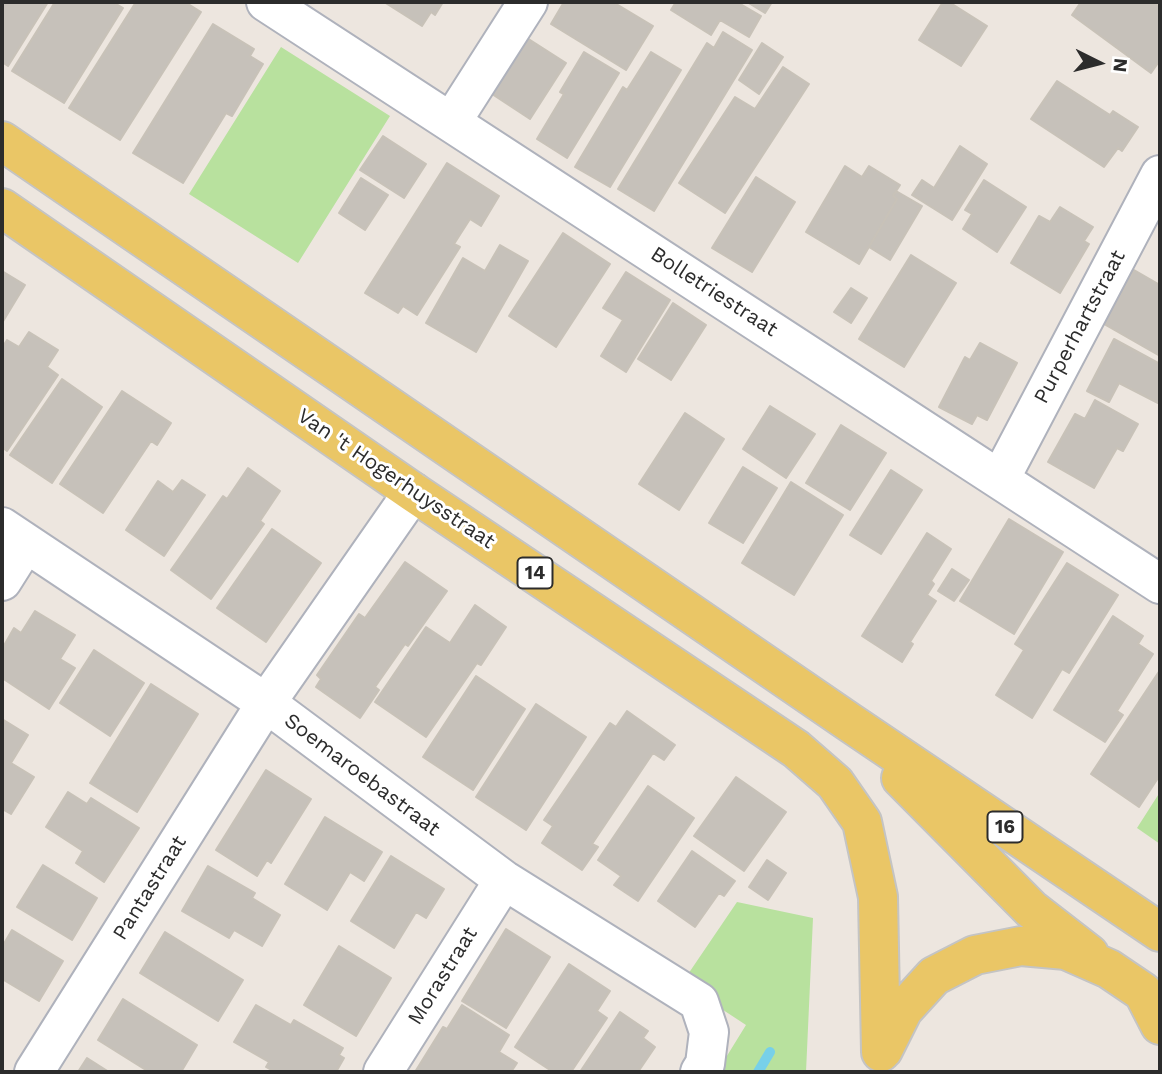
<!DOCTYPE html>
<style>
body{margin:0}
#map{position:relative;width:1162px;height:1074px;overflow:hidden;background:#ede6df;font-family:"Work Sans",sans-serif}
canvas{display:block}
.frame{position:absolute;inset:0;border:4px solid #2c2c2c;pointer-events:none}
.north{position:absolute;left:1064px;top:28px;width:70px;height:70px;-webkit-text-stroke:5px #fff;paint-order:stroke;rotate:96deg;font-size:19px;font-weight:700;line-height:28px;text-align:center;color:#2c2c2c}
.north::after{content:'';display:block;margin:auto;width:24px;height:32px;background:#2c2c2c;clip-path:polygon(50% 0,100% 100%,50% 72%,0 100%)}
</style>
<div id="map">
<canvas width="1162" height="1074"></canvas>
<div class="frame"></div>
<div class="north">N</div>
</div>
<script>
const g = document.querySelector('canvas').getContext('2d');
g.lineJoin = 'round';
function fillPath(path, color) { g.fillStyle = color; g.fill(path, 'evenodd'); }
function stroke(path, color, width, dash) { g.strokeStyle = color; g.lineWidth = width; g.lineCap = dash ? 'butt' : 'round'; g.setLineDash(dash || []); g.stroke(path); }
function drawText(font, color, halo, rows, align = 'center') {
  g.font = font + ' "Work Sans",sans-serif'; g.lineWidth = 6; g.setLineDash([]); g.textBaseline = 'middle'; g.strokeStyle = halo; g.fillStyle = color; for (const [text, x, y, turn = 0] of rows) {
    g.save(); g.translate(x, y); g.rotate((+turn || 0) * Math.PI / 180); g.textAlign = isNaN(turn) ? turn : align; if (halo) g.strokeText(text, 0, 0); g.fillText(text, 0, 0); g.restore();
  }
}
fillPath(new Path2D(`
 M281,47L390,116L298,263L189,194Z
 M1160,792V844L1137,828Z
 M737,902L813,918L806,1072H717L746,1025L682,983Z`), '#b8e19e');
stroke(new Path2D(`
 M758,1072L770,1052`), '#77d0e9', 10);
const building = new Path2D(`
 M2,2H48L8,66L2,62Z
 M55,2H113L123,8L64,103L12,71Z
 M136,2H185L201,12L120,140L69,108Z
 M384,2H443L435,15L431,12L422,26Z
 M564,2H613L653,26L626,70L551,24Z
 M676,2H737L761,16L749,37L720,20L711,35L671,10Z
 M747,2H772L765,13Z
 M943,2H949L987,26L961,66L919,40Z
 M1081,2H1153L1160,7V60L1151,73L1072,15Z
 M213,24L254,49L250,56L263,64L232,116L226,113L183,183L133,153Z
 M723,32L752,50L654,211L618,189L707,43L714,48Z
 M527,38L566,63L530,119L492,94Z
 M762,43L783,57L759,94L739,80Z
 M584,52L619,73L567,158L537,139L564,94L560,92Z
 M651,52L681,70L610,187L575,167L623,87L627,90Z
 M783,67L809,84L725,213L679,183L735,97L755,109Z
 M1057,81L1110,115L1113,111L1138,127L1122,151L1118,148L1104,167L1031,119Z
 M383,136L426,164L404,198L360,170Z
 M960,146L987,164L952,220L912,195L922,180L934,188Z
 M447,163L499,196L481,226L470,219L454,244L460,247L417,315L403,306L398,313L365,293Z
 M845,166L862,177L869,166L900,185L893,196L897,199L859,264L806,232Z
 M756,177L795,202L752,272L712,248Z
 M361,178L388,195L365,230L339,213Z
 M984,180L1026,207L997,252L963,229L972,214L965,210Z
 M896,191L922,206L890,260L869,247L897,199L893,196Z
 M1060,207L1093,227L1084,241L1089,244L1060,293L1011,263L1039,216L1050,222Z
 M563,233L610,264L556,347L509,316Z
 M500,245L528,261L476,352L426,323L463,258L485,271Z
 M911,255L956,283L904,367L859,339Z
 M1134,270L1160,285V356L1104,324Z
 M2,271L25,285L2,323Z
 M626,272L670,300L626,372L601,356L623,320L603,308Z
 M851,288L867,298L851,323L834,312Z
 M673,303L706,325L671,380L638,359Z
 M29,332L58,350L47,367L58,375L7,451L2,447V348L7,340L19,347Z
 M1114,339L1160,364V398L1158,403L1119,383L1109,402L1087,391Z
 M980,343L1017,363L987,420L977,415L972,424L939,407L965,357L970,360Z
 M62,379L102,407L52,483L10,455Z
 M122,391L171,423L157,445L151,441L103,513L60,484Z
 M1095,400L1138,424L1123,451L1117,448L1094,488L1048,462L1075,414L1085,419Z
 M770,406L815,434L786,478L743,449Z
 M685,413L724,439L679,510L639,484Z
 M841,425L886,453L850,510L806,483Z
 M743,467L777,488L743,543L709,523Z
 M248,468L280,491L260,521L264,524L211,599L171,570L223,496L227,499Z
 M891,470L922,490L881,554L850,535Z
 M182,480L205,495L164,556L126,530L158,481L173,492Z
 M791,482L843,515L794,595L742,563Z
 M1009,519L1063,552L1014,634L960,601Z
 M272,529L321,563L266,642L217,608Z
 M927,533L951,549L931,581L934,584L927,595L936,601L910,642L913,644L902,662L862,636Z
 M405,562L447,591L408,646L405,644L375,687L379,690L360,718L316,687L321,679L317,675L359,614L365,618Z
 M1067,563L1118,595L1069,673L1062,669L1032,718L996,695L1024,650L1015,644Z
 M952,569L969,580L954,601L938,591Z
 M475,605L506,627L481,665L477,663L426,737L375,702L426,627L450,643Z
 M35,611L75,635L60,659L75,668L49,709L2,678V649L14,628L21,633Z
 M1113,616L1143,636L1138,644L1153,654L1117,711L1123,715L1105,742L1054,710Z
 M94,650L144,683L110,736L60,703Z
 M1160,670V775L1139,807L1091,774Z
 M476,676L525,709L473,790L423,757Z
 M151,684L198,714L137,812L90,783Z
 M536,704L586,737L526,830L476,797Z
 M627,711L675,745L664,760L653,753L592,844L598,847L582,870L542,843L553,826L544,820L610,723L616,727Z
 M2,719L28,735L11,763L34,777L11,814L2,809Z
 M266,770L311,799L271,863L267,860L257,876L216,850Z
 M736,777L786,812L744,871L694,836Z
 M648,786L694,818L638,901L614,885L621,876L598,860Z
 M68,792L87,804L91,798L139,828L104,882L76,863L83,851L46,827Z
 M325,817L382,852L364,881L350,872L327,910L285,884Z
 M692,851L735,881L724,896L719,893L695,927L658,901Z
 M391,856L444,889L426,918L416,912L394,948L351,921Z
 M767,860L786,873L768,900L749,887Z
 M43,865L97,898L72,940L17,907Z
 M208,866L255,893L252,898L280,915L262,946L234,930L229,938L182,911Z
 M506,929L550,957L506,1028L462,1001Z
 M12,930L63,961L39,1001L2,979V947Z
 M165,932L243,980L218,1021L140,973Z
 M339,946L391,978L356,1036L304,1005Z
 M569,964L610,991L597,1011L607,1018L571,1072H553L515,1047Z
 M123,999L197,1045L181,1072H149L98,1040Z
 M256,1005L291,1025L294,1020L343,1048L339,1055L344,1058L336,1072H275L266,1067L269,1062L234,1042Z
 M462,1005L509,1035L499,1052L517,1063L511,1072H415L443,1027L447,1029Z
 M620,1012L648,1031L643,1038L655,1047L638,1072H580Z
 M87,1058L109,1072H78Z`);
fillPath(building, '#c6c1ba');
stroke(building, '#c8c2b8', 2);
const street = new Path2D(`
 M266,2L1160,584
 M452,121L528,2
 M1000,479L1160,175
 M2,527L266,703L504,880L699,1002L709,1032L705,1064L700,1072
 M2,581L26,543
 M34,1072L266,703L413,492
 M383,1072L504,880`);
const primary = new Path2D(`
 M2,141L849,722L1160,932
 M2,208L413,492L796,749L835,783L862,822L878,897L881,1052
 M901,778L1031,909L1089,954
 M883,1050L903,1010L934,976L975,955L1021,946L1066,950L1109,969L1143,992L1160,1025`);
stroke(street, '#afb2bc', 42);
stroke(primary, '#c4c4c4', 42);
stroke(street, '#fff', 38);
stroke(primary, '#eac666', 38);
for (const [x, y, w] of [
 [535,573,35],
 [1005,827,35]
]) { const box = new Path2D(); box.roundRect(x - w / 2, y - 15.5, w, 31, 5); g.fillStyle = '#fff'; g.fill(box); stroke(box, '#2c2c2c', 2); }
drawText('bold 19px', '#2c2c2c', null, [
 ["14",535,573],
 ["16",1005,827]
]);
drawText('21px', '#2c2c2c', '#fff', [
 ["Bolletriestraat",714,292,33],
 ["Purperhartstraat",1080,327,-62],
 ["Van 't Hogerhuysstraat",396,479,34],
 ["Soemaroebastraat",362,775,37],
 ["Pantastraat",150,888,-58],
 ["Morastraat",443,976,-58]
]);
</script>
